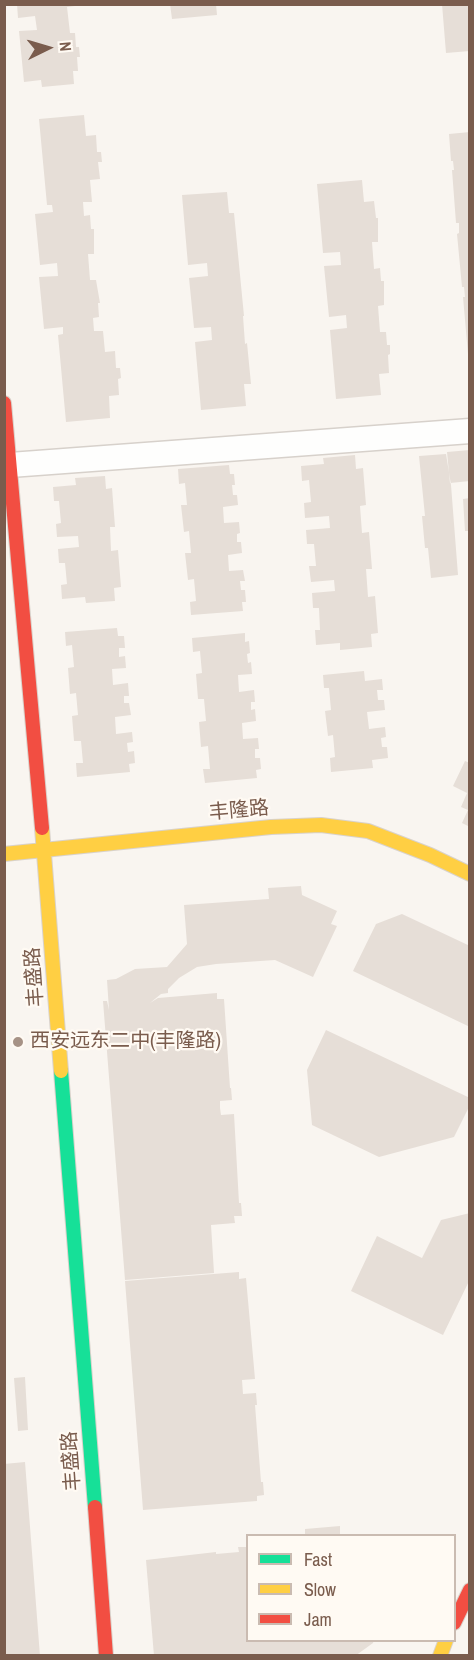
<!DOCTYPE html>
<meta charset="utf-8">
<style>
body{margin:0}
#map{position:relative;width:474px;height:1660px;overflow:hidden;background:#f9f5f0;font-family:"Archivo Narrow",sans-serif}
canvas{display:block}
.frame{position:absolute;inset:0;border:6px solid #7a5c4d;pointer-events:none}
.legend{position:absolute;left:246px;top:1534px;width:210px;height:108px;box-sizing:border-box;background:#fffaf3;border:2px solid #cabbb1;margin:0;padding:8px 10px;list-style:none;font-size:18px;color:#7a5c4d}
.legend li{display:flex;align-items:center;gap:12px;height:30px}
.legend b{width:30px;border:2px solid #cabbb1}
.north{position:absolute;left:18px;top:18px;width:60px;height:60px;-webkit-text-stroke:4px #fffaf3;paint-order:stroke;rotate:85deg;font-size:16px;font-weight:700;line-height:24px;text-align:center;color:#7a5c4d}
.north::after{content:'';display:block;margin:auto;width:21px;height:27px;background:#7a5c4d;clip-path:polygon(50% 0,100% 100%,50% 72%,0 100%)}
</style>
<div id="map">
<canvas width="474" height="1660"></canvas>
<div class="frame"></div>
<ul class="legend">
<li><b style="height:8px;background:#16e098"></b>Fast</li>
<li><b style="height:8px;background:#ffcf43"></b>Slow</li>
<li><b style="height:8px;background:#f24e42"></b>Jam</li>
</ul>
<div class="north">N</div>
</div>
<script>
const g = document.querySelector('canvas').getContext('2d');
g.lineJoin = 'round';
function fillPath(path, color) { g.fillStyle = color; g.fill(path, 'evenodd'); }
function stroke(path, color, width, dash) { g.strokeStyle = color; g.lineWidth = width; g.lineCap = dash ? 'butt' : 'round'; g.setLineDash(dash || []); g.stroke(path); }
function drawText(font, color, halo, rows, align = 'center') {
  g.font = font + ' "Archivo Narrow","Noto Sans SC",sans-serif'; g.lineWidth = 4.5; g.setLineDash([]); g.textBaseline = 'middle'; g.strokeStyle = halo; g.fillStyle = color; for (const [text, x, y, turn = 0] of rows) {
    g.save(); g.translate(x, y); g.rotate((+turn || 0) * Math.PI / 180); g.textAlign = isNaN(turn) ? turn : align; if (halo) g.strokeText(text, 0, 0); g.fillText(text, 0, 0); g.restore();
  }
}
fillPath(new Path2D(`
 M17,4H75V6L67,7L70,33H75L76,47H79L80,57H77L78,71H73L74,84L42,87L41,80L24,82L19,31L37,30L35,16L18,18Z
 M170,4H216L217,15L172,19Z
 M442,4H470V51L446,53Z
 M84,115L86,136L96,135L97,152H101L102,162H98L100,179L90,180L92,202H83L84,216L90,215L91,229H94V254H88L90,280H96L100,303H98L99,317L93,318L94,331H103L105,352L115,351L116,368H120L121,378L118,379L119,395L109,396L110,418L66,422L58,335L63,334V327L44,329L39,277L58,276L57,263L40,265L35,214L53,212L52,205H47L39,119Z
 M470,132V354H468L463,297H465L464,287H462L457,234L459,233V223H456L452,170H454L453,161H451L449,134Z
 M362,180L364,202L374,201L376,218H378V242H372L374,269L380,268L381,281H384V305L378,306L380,332H386L387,345H390V354L388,355L389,373L379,374L381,395L336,399L330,330L347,328L346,315L329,317L324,266L341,265L340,252L323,253L317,184Z
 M227,192L229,213H234L244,316H243L245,344L247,343L251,384H244L246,406L201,410L195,342L212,340L211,327L194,328L189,278L208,276L207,263L188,265L182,195Z
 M470,450V481L450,483L447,452Z
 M446,454L451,485L458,575L431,578L428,548H425L422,516H425L419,456Z
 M355,455L356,469L363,468L366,505L360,506L362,533L369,532L372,569H366L368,597L375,596L378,633L371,634L372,647L340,650V643L316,645L315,630H320L319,608H313L312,593L335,591L334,580L311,582L309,566H316L314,544H307L306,530L330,528L329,516L305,518L304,503L311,502L309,480L302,481L301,466L324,464L323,458Z
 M229,465L230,474H234L235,485H232L233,495H237L238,505L223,507L224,523L239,522L240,533L237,534V542H241L242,553L228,555L229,571L243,570L245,581H240L241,590H245L246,602H242L243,611L191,615L190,602L196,601L194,579L188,580L185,553H191L189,531L184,532L181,505H187L185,483L179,484L178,469Z
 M105,476L106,489L112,488L115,527H110L111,551L118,550L121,587L114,588L115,601L86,603L85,597L62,599L61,585L67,584L65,563H59L58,549L79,547L78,536L57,537L56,524L61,523L59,501H54L53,487L76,485L75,478Z
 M470,498V531H465L463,499Z
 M117,628L118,636H124L125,648H119V657L125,656L126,668L112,669L113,685L128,683L129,696H124V703H129L131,715L115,717L116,734L132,732L133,742L127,743L128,752L134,751L135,763L129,764L130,772L77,777L76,763H83L81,741H74L72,716L78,715L76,693L70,694L68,668L74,667L72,645L66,646L65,632Z
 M245,633V642L249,641L250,653L247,654L248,663L251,662L252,674L238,675L239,692L254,690L255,702H251V710L255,709L256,721L242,723L243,739L258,738L259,749H255V758H260L261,769L256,770L257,778L205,783L203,769H210L208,746L201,747L199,722L206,721L204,699H198L196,674L202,673L200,651L193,652L192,638Z
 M364,671L365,681L382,679L383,690H377L378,700H384L385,710L367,712L369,729L385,727L386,737L381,738L382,747H387L388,758L372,760L373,768L331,772L330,758L335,757L333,735L328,736L325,711L331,710L329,688H324L323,675Z
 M465,761L470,763V827L462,823L468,810L461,807L467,793L453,786Z
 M301,886L302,895L337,911L331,924L337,926L313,977L275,960L216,964L197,967L179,978L168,989V993L161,994L150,1003L158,998L217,993V999H224L230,1088H231L232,1100L220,1101V1108L221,1115L234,1114L239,1203H241L242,1216H234L235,1223L211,1225L214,1273L125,1280L103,1001H107L109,1010L107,980L116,979L135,969L167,967L187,944L184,905L269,899L268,888Z
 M402,914L470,946V1027L353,971L376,924Z
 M326,1030L470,1098V1105L454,1137L379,1157L312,1125L307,1070Z
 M470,1213V1279L443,1335L351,1291L377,1236L422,1258L441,1220Z
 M239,1272V1279L246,1278L255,1379L242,1380L243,1394L256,1393L257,1405H255L261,1482H263L264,1495L257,1496V1501L143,1510L125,1281Z
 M25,1377L28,1430L18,1431L14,1378Z
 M25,1462L40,1656H4V1464Z
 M340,1526V1536H305V1529Z
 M238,1547H248V1640H374L373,1643L355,1656H154L146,1560L216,1552V1554L239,1552Z`), '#e6ded7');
const street = new Path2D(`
 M10,465L470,431`);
const fast = new Path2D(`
 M61,1071L95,1507`);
const slow = new Path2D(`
 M42,828L61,1071
 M4,854L271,827L321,825L368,831L430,855L470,874
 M440,1656L446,1640`);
const jam = new Path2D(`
 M4,403L42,828
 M95,1507L106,1656
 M454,1623L470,1590`);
stroke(street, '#d7d1cb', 27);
stroke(fast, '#d9d2cb', 16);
stroke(slow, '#d9d2cb', 16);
stroke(jam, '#d9d2cb', 16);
stroke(street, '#fefefd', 24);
stroke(fast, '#16e098', 14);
stroke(slow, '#ffcf43', 14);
stroke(jam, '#f24e42', 14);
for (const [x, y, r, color] of [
 [18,1042,6,"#a69286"]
]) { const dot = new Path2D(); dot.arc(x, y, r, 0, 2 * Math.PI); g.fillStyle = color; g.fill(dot); stroke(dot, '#fffaf3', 2); }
drawText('20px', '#7a5c4d', '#fffaf3', [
 ["丰隆路",239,811,-5],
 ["丰盛路",35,977,-94],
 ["丰盛路",72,1461,-94]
]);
drawText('20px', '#7a5c4d', '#fffaf3', [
 ["西安远东二中(丰隆路)",30,1042]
], 'left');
</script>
